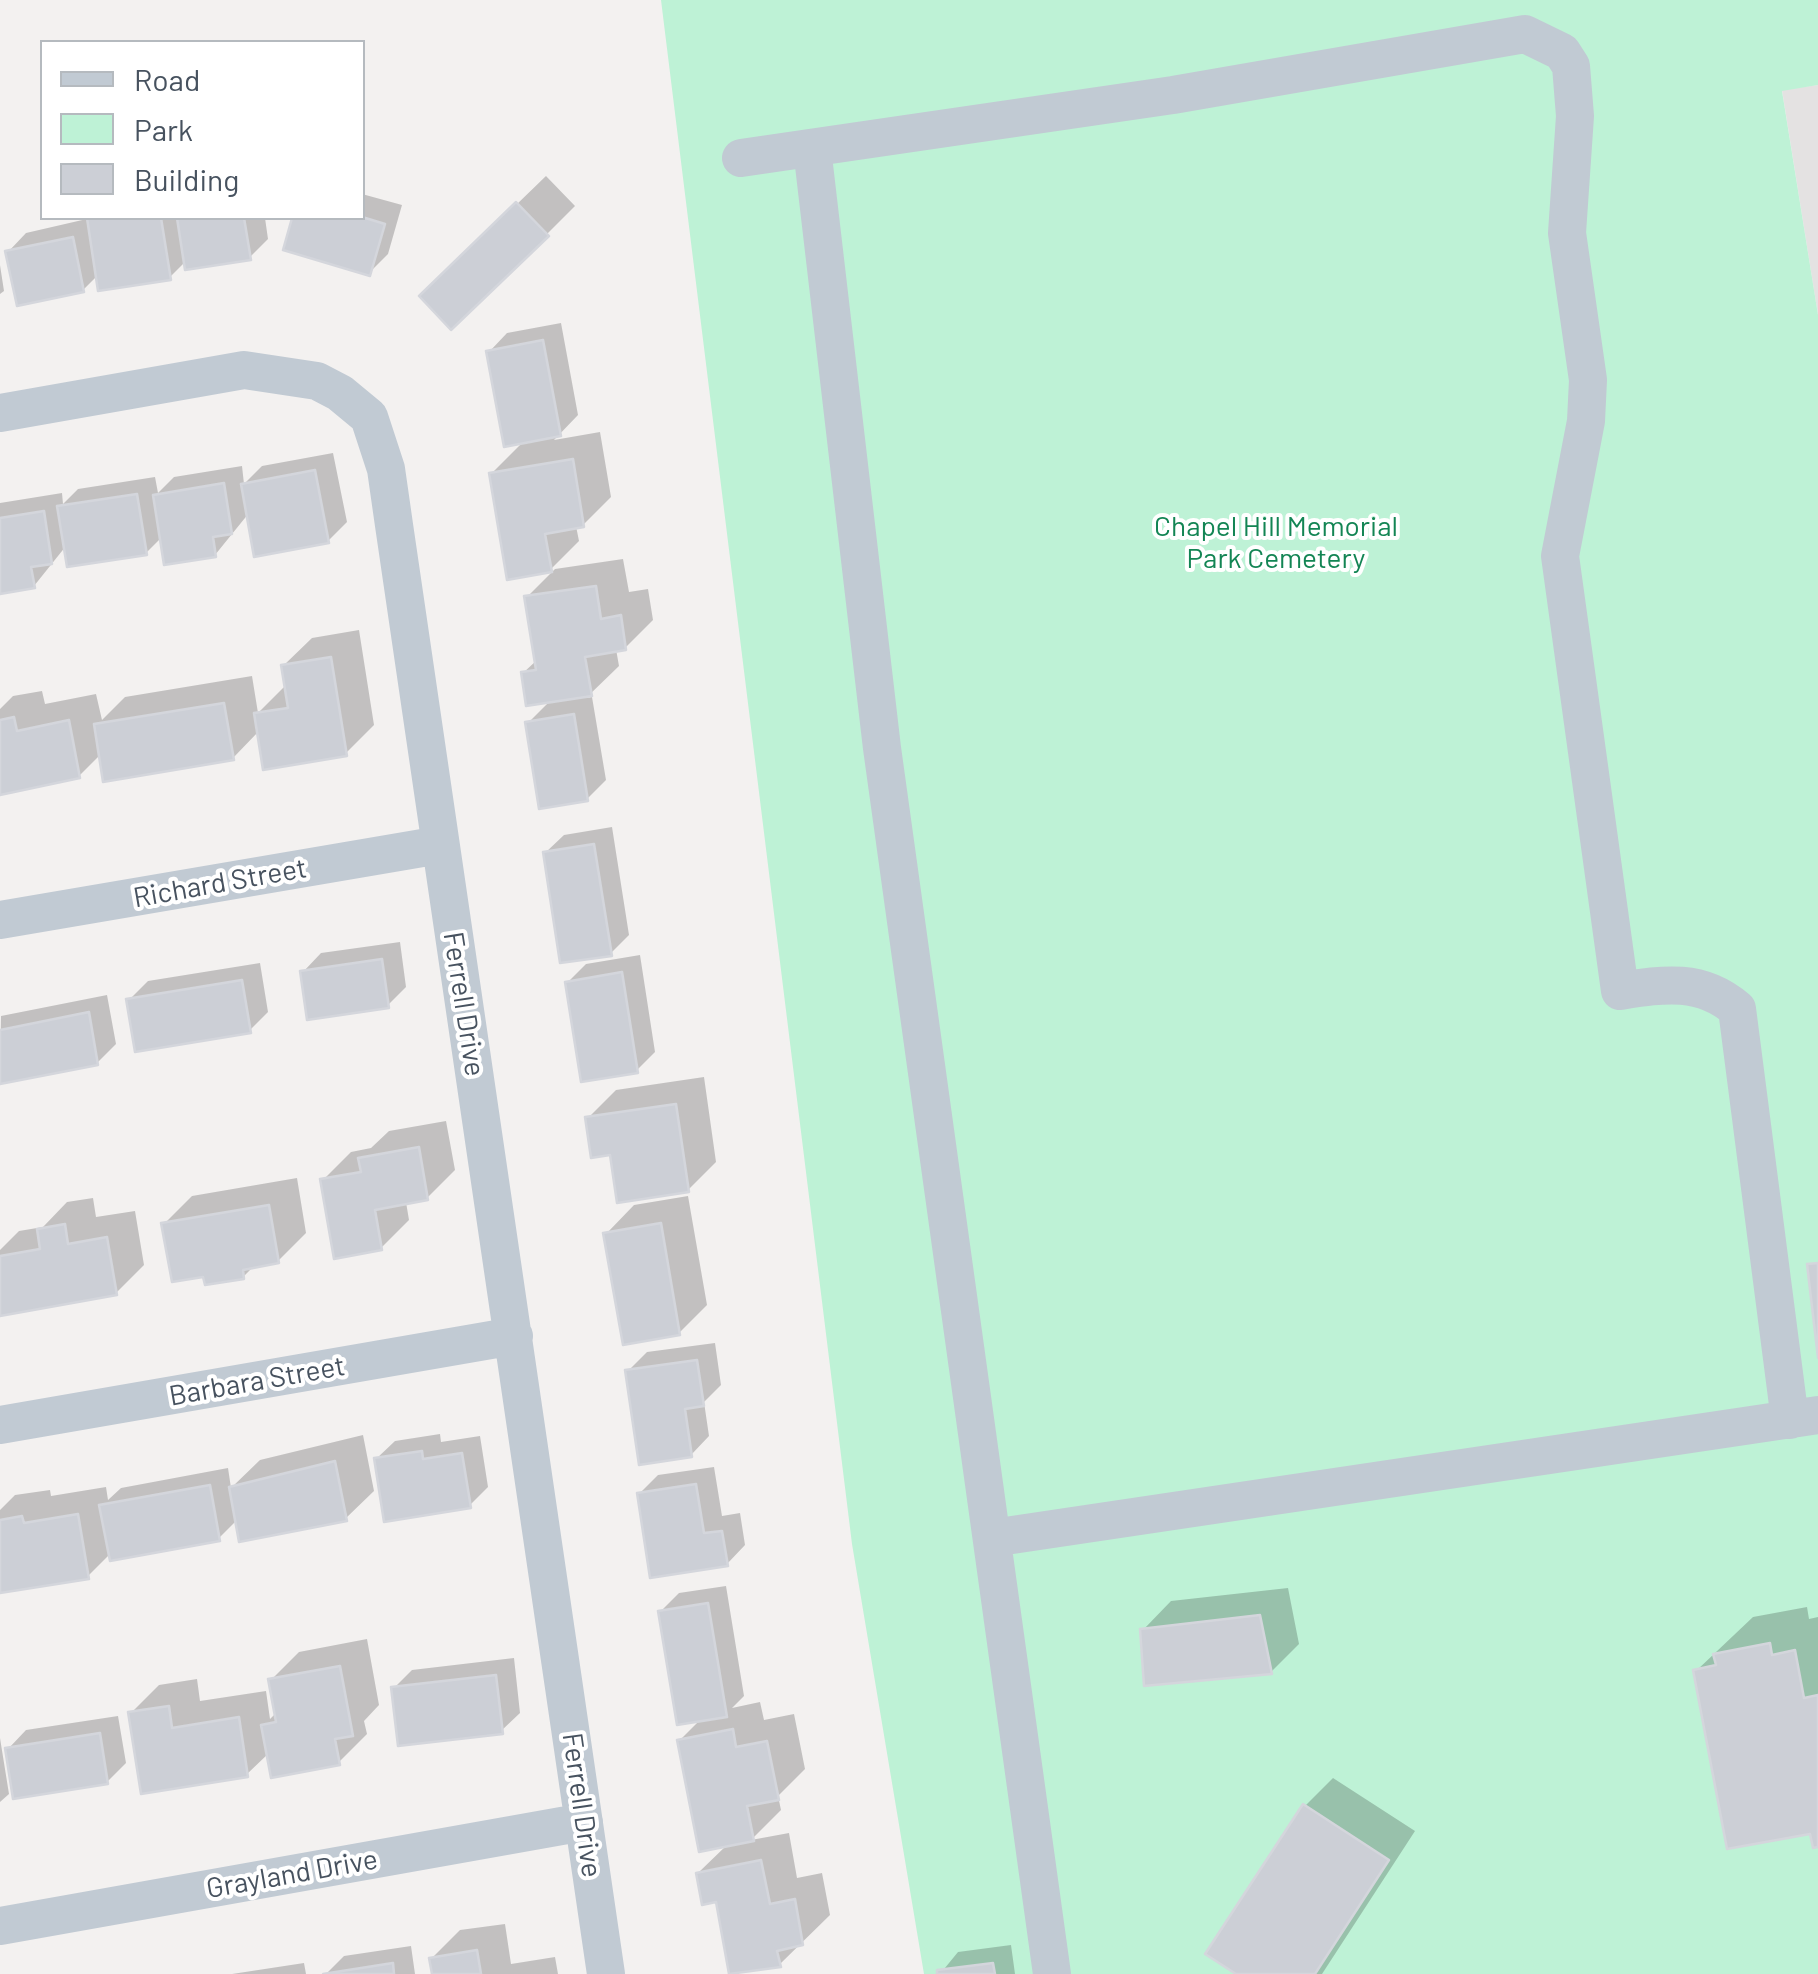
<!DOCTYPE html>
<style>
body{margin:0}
#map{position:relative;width:1818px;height:1974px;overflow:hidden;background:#f3f1f0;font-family:Barlow,sans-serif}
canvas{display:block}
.legend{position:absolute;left:40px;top:40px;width:325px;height:180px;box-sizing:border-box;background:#fff;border:2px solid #b5babf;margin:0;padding:12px 18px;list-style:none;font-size:30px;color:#47525f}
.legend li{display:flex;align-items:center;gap:20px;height:50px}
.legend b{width:50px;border:2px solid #b5babf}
</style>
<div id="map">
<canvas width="1818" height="1974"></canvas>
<ul class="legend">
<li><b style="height:12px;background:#c1cad3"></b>Road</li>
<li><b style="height:28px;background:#bef2d6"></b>Park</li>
<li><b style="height:28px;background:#cccfd6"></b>Building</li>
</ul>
</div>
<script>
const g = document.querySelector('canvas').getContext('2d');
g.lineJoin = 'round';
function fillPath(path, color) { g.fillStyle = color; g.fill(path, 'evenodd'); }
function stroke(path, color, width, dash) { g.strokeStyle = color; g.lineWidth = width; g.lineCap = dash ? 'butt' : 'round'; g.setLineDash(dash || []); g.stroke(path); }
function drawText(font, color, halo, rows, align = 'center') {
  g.font = font + ' Barlow,sans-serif'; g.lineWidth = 8; g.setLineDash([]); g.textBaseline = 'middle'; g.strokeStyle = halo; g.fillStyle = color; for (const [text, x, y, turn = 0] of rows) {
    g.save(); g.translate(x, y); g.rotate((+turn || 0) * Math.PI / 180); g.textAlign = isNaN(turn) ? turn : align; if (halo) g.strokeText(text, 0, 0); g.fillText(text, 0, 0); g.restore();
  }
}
fillPath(new Path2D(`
 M1818,85V315L1782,90Z`), '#e4e2e2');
fillPath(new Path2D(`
 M661,0H1818V85L1782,91L1818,315V1974H924L852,1544Z`), '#bef2d6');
fillPath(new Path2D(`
 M546,176L575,206L547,234L422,296Z
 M362,194L402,205L388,254L369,273L286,249L295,218H362Z
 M265,218L268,239L249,258L186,261L170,277L98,275L83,290L8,252L26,233L91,218Z
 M0,265L4,291L0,294Z
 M561,323L578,415L554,440L600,432L611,497L583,525L576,526L579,541L550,570L491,474L525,440L489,352L507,333Z
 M333,453L347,522L328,541L249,513L215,555L162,537L146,553L66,546L34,586L0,591V503L62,493L63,504L78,489L155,477L158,493L174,477L242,466L244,484L262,466Z
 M623,559L629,592L648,589L653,620L625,648L616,649L619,666L586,698L592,697L606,780L587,799L528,723L551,700L523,673L537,660L527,597L555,569Z
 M359,630L374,725L346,753L259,731L233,758L101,754L79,776L0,792V709L13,696L42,691L45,704L96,694L102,720L125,697L252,676L258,713L285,686L283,666L312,638Z
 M612,827L629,935L611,953L545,853L564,835Z
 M400,942L406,987L388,1005L303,972L321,953Z
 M640,955L655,1052L637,1070L568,982L586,964Z
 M260,963L268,1012L249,1031L129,1000L148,981Z
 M107,995L116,1044L97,1063L0,1082L1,1016Z
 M704,1077L716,1162L688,1190L612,1152L588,1118L616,1090Z
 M446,1121L455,1170L427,1198L406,1202L409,1220L381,1248L323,1180L351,1152L371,1148L389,1131Z
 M297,1178L306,1233L278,1261L255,1265L243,1277L205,1274L164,1224L192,1196Z
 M688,1196L707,1305L679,1333L606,1234L634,1205Z
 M93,1198L96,1217L135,1211L144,1265L116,1293L0,1313V1250L19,1231L43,1227L67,1202Z
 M715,1343L721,1385L704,1402L709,1436L691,1455L628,1371L647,1352Z
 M440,1434L441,1442L480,1436L488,1487L470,1505L376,1459L395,1441Z
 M363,1435L374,1491L345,1519H238L219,1538L111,1553L88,1576L0,1591V1510L15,1495L50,1490L51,1496L106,1487L108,1500L121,1488L228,1468L231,1488L260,1460Z
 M714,1467L722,1516L740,1513L745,1545L727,1564L639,1494L658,1475Z
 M726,1586L744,1696L732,1708L760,1702L764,1720L794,1714L805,1769L778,1796L781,1810L751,1840L789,1833L797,1878L822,1873L830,1915L780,1964L698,1873L729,1843L679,1741L702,1718L660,1612L679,1593Z
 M1288,1588L1299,1644L1271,1672L1143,1630L1171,1601Z
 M1807,1607L1809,1619L1818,1617V1844L1696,1671L1753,1617Z
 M367,1639L379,1705L364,1721L367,1734L339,1762L269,1753L246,1775L131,1713L159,1685L197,1679L200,1701L266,1691L270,1719L277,1712L271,1680L299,1652Z
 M514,1658L520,1713L501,1731L394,1688L412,1670Z
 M118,1716L126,1763L107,1782L8,1749L26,1730Z
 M0,1738L9,1794L0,1802Z
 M1333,1778L1415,1831L1322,1974H1241L1305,1806Z
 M505,1924L511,1964L555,1957L558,1974H434L432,1958L460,1930Z
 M1011,1945L1015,1974H940L958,1952Z
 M411,1946L415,1974H326L344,1956Z
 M304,1963L306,1974H232Z`), '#0003');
const building = new Path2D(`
 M516,202L549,236L451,330L419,296Z
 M362,217L385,224L370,276L283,250L292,218Z
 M87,218H161L171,280L98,291Z
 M177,218H244L251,260L185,270Z
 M73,237L84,292L17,306L5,251Z
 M543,340L561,436L504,447L486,351Z
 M573,459L584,527L545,534L552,572L507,580L489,473Z
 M315,470L329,543L254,557L241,484Z
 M224,483L232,534L213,537L216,557L164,565L153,495Z
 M137,494L147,555L67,567L57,506Z
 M44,511L52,564L31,567L35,588L0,594V518Z
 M596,586L601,619L621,615L626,650L585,657L592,696L526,706L521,672L536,670L524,596Z
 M331,657L347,756L263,770L254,713L288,708L281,665Z
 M224,703L234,760L103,782L94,724Z
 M574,714L588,801L539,809L525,722Z
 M14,717L17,731L69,720L80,778L0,795V720Z
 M594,844L612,956L560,963L543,852Z
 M382,959L389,1008L307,1020L300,971Z
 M622,972L638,1073L581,1082L565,982Z
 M242,980L251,1033L135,1052L126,999Z
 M89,1012L98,1065L0,1084V1030Z
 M676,1104L689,1192L617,1203L610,1155L591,1158L585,1117Z
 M419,1147L428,1200L375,1210L382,1250L334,1259L320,1179L361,1172L358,1158Z
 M269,1205L279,1263L243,1270L244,1279L205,1285L203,1277L172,1282L161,1223Z
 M661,1223L680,1335L623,1345L603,1233Z
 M65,1224L68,1244L107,1237L117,1295L0,1316V1256L40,1249L37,1229Z
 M1818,1263V1358L1807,1264Z
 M697,1360L704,1406L685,1409L692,1457L639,1465L625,1370Z
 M422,1451L423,1459L462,1453L471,1508L384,1522L374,1458Z
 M335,1461L347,1521L239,1542L229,1487Z
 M696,1484L704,1533L722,1531L728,1566L650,1578L637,1493Z
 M210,1485L220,1541L110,1561L99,1505Z
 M78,1514L89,1579L0,1593V1520L22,1516L24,1523Z
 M708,1603L727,1717L677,1725L658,1611Z
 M1260,1615L1272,1674L1144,1686L1140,1629Z
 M1770,1643L1772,1655L1795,1650L1804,1698L1818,1695V1847L1813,1848L1810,1834L1727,1849L1693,1670L1716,1665L1713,1654Z
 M340,1666L353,1736L335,1739L340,1765L271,1778L261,1725L276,1722L268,1679Z
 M496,1675L503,1734L398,1746L391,1687Z
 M169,1706L172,1728L239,1717L248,1777L141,1794L128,1712Z
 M733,1729L736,1747L767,1741L779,1800L747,1806L754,1841L699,1852L677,1740Z
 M100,1733L108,1784L13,1799L5,1748Z
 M1303,1804L1389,1860L1315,1974H1236L1205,1954Z
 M761,1860L770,1904L795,1899L803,1945L777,1951L781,1967L729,1974L716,1902L702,1905L696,1873Z
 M477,1950L481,1974H432L429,1958Z
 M393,1963L394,1974H323Z
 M993,1963L995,1974H937V1970Z`);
fillPath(building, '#cccfd6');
stroke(building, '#d4d6dc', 2.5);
stroke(new Path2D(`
 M812,148L882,748L1052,1974
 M741,158L1173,95L1525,34L1562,52L1571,66L1575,116L1567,233L1588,380L1586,421L1560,556L1620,991C1664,984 1701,978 1737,1009L1790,1420
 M0,413L244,370L317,381L340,393L369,417L386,469L394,525L606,1974
 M0,920L440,845
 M0,1425L514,1336
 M992,1538L1818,1415
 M0,1926L584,1822`), '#c1cad3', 38);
drawText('28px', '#138554', '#fff', [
 ["Chapel Hill Memorial",1276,527],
 ["Park Cemetery",1276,559]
]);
drawText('28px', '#47525f', '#fff', [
 ["Richard Street",220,883,-10],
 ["Ferrell Drive",464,1004,81],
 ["Barbara Street",257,1381,-10],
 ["Ferrell Drive",582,1805,82],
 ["Grayland Drive",292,1874,-10]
]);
</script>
